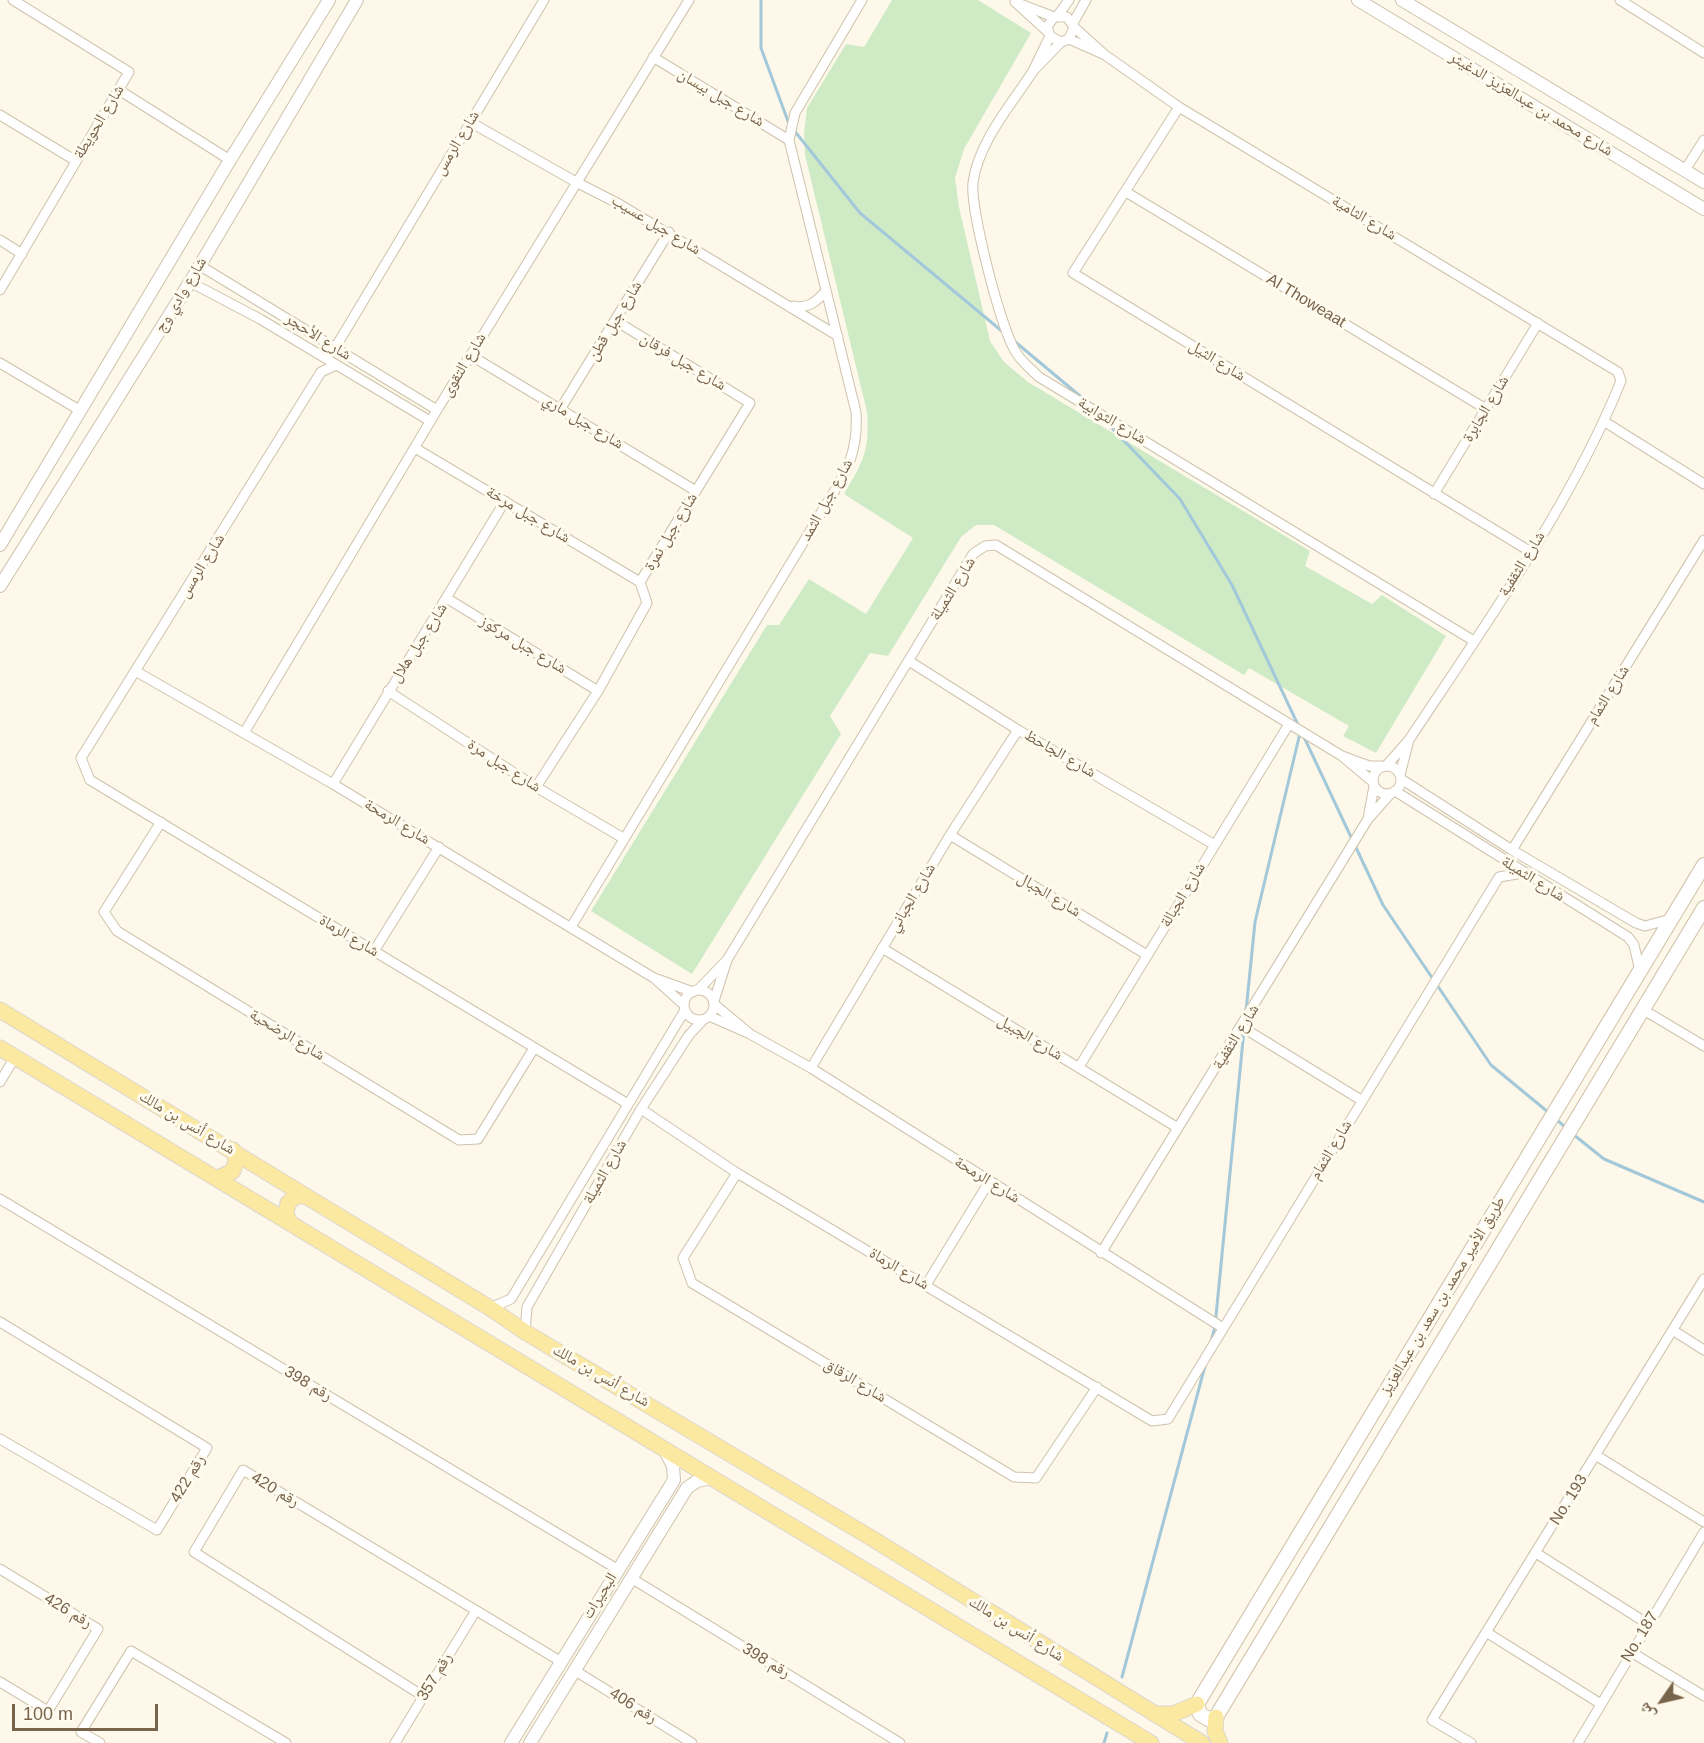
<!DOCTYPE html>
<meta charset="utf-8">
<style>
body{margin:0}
#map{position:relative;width:1704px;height:1743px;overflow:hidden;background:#fdf8e9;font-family:Helvetica,"Noto Naskh Arabic",sans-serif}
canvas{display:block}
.north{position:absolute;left:1632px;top:1671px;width:60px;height:60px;-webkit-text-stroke:4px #fffbef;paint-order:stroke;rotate:236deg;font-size:16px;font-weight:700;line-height:24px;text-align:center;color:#78634b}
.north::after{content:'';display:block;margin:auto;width:21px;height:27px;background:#78634b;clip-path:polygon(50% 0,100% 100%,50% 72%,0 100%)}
.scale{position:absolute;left:12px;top:1704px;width:146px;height:27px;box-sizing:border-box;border:3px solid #78634b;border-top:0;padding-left:8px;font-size:18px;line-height:21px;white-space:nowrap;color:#78634b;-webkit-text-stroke:4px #fffbef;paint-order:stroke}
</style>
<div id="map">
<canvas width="1704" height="1743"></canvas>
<div class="north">ش</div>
<div class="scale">100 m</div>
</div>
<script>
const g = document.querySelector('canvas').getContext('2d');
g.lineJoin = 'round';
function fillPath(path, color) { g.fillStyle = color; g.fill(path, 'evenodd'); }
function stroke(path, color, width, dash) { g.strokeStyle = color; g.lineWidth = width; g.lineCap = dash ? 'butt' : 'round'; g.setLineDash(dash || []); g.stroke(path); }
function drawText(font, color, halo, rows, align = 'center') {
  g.font = font + ' Helvetica,"Noto Naskh Arabic",sans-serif'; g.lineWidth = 6; g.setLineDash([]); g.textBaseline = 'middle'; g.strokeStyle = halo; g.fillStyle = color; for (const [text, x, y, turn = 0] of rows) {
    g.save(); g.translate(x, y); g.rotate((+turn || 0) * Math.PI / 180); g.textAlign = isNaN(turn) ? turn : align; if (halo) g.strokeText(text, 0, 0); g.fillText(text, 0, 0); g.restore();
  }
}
fillPath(new Path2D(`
 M892,0H978L1031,33L964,149L955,178L959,207L990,341L1004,362L1028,382L1310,551L1305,566L1372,604L1382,595L1446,636L1376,753L1343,736L1349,726L1249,668L1244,675L994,525H976L961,537L888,656L870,653L830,716L841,734L692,974L591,911L767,625H779L809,579L866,614L913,538L844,494C863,462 870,450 867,412L805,155L804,134L807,108L846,44L864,47Z`), '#cfebc6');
stroke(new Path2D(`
 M761,0V48L789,124
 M793,129L860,213L1003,332
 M1013,340L1086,401
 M1107,423L1180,499L1232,585L1299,727
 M1303,735L1383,905L1491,1065L1548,1112
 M1246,1011L1255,922L1300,733
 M1557,1120L1565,1127
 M1574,1135L1604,1159L1704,1202
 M1211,1342L1215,1326L1244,1030
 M1122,1677L1205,1366
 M1104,1743L1107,1733`), '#a2c8d9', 3);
const minor = new Path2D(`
 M1620,0L1704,53
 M1058,15L1069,0
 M1073,23L1086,0
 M1048,32L1015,2L1054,17
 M1050,36L1033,71L1061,42
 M1069,39L1105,55L1074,27L1067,17H1054L1047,27L1050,36L1061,42L1069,39L1074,27
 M1105,55L1179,107L1618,372L1621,381C1571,505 1483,628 1409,740
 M653,57L789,140
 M1033,71C1012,104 978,142 973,183C970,209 1002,334 1017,354C1023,363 1032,370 1039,377L1474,641
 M119,90L230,160
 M1179,107L1073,273L1531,552
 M0,115L76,161
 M470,122L576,182L619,204L838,336
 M1685,170L1704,140
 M1126,192L1486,409
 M0,240L22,254
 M199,265L437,410
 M190,282L260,319L430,421
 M0,290L129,72L13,0
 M793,306C808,309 816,302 826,291
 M335,348L544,0
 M470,355L696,491
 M0,363L81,411
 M336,365L321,372L81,758L90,780L628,1104
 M561,408L669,232
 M1605,422L1704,484
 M415,448L640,582
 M1434,494L1538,323
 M448,599L598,691
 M909,661L1018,730L1213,844
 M137,672L333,784L654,978
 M388,691L536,787L623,838
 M244,733L437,410L689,0
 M1386,766L1409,740L1400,775
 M1373 780a14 14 0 1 1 28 0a14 14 0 1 1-28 0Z
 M1401,779L1512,850L1636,923L1645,926L1671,919
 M1373,782L1342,756L1369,766H1382
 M333,784L505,501
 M1374,786L1368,819L1391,793
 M536,787L598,691L647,603L640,582L750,403L616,321
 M1395,791L1628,937L1634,945L1640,971
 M161,822L104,912L117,931L459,1140L478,1139L534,1048
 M950,835L1147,955
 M1512,850L1704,540
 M571,927L818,518C841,479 859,460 856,412L789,140L795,113L862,0
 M882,948L1178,1128
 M374,951L439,847
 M727,960L973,554L985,546L996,545L1342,756
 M684 1005a15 15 0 1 1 30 0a15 15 0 1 1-30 0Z
 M698,990L727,960L714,1001
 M684,1005L654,978L693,992
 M1642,1009L1704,1046
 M709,1016L750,1034L714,1004
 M1242,1027L1361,1100
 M750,1034L811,1068L1223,1328
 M1079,1067L1289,724
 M811,1068L950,835L1018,730
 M0,1082L15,1057
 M641,1109L737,1173L1152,1421L1168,1419L1499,877L1523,873
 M737,1173L683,1258L692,1283L1014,1477L1036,1478L1097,1387
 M0,1199L617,1569
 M1101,1253L1368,819
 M926,1285L989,1182
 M490,1308L511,1299L685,1010
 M0,1322L207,1448L157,1530L0,1439
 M1674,1331L1704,1350
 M525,1332L527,1307L641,1109L689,1035L703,1020
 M1597,1456L1704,1522
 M1536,1553L1648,1624
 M0,1569L98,1629L48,1711L0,1682
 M631,1578L900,1743
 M1486,1632L1601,1704
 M1631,1652L1704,1696
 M574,1670L692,1743
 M423,1696L194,1552L243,1470L560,1661
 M100,1743L81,1732L131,1651L286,1743
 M395,1743L475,1612
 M1471,1743L1432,1720L1704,1279
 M1578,1743L1704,1532`);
const tertiary = new Path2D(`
 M1358,0L1704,209
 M1402,0L1704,182
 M0,545L230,160L329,0
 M0,586L190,282L357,0
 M511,1743L674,1480L673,1466L664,1449
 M530,1743L687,1488L697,1481L712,1478`);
const secondary = new Path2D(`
 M1704,865L1197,1704L1200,1714L1208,1719L1216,1717L1704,908`);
const primary = new Path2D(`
 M0,1010L490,1308L525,1332L873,1539L1202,1743
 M0,1048L1151,1743
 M218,1178L233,1171L236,1160L233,1150
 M290,1223L286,1214L288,1203L296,1196H306
 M1154,1714H1173L1197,1704
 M1216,1717L1215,1731L1220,1743`);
stroke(minor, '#cfc2ad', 11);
stroke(tertiary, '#cfc2ad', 14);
stroke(secondary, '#d2c3ab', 16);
stroke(primary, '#dcd6d0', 17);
stroke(minor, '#fff', 9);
stroke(tertiary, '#fff', 12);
stroke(secondary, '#fff', 14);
stroke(primary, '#fbe8a1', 15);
drawText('16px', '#78634b', '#fffbef', [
 ["شارع جبل بيسان",721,98,31],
 ["شارع محمد بن عبدالعزيز الدغيثر",1531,104,31],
 ["شارع الحويطة",99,122,-59],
 ["شارع الرمس",457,143,-59],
 ["شارع الثامية",1364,218,31],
 ["شارع جبل عسيب",656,225,31],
 ["شارع وادي وج",181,295,-59],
 ["Al Thoweaat",1306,301,31],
 ["شارع جبل قطن",615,321,-59],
 ["شارع الأحجر",318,337,32],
 ["شارع الثيل",1217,361,32],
 ["شارع جبل فرقان",683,362,31],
 ["شارع التقوى",464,365,-59],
 ["شارع الجابرة",1486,409,-59],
 ["شارع الثوابية",1112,421,31],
 ["شارع جبل ماري",583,422,31],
 ["شارع جبل الثمد",827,500,-61],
 ["شارع جبل مرخة",528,515,31],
 ["شارع جبل نمرة",671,532,-59],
 ["شارع الثقفية",1522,564,-58],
 ["شارع الرمس",202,566,-58],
 ["شارع الثميلة",953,589,-58],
 ["شارع جبل هلال",419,643,-57],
 ["شارع جبل مركوز",523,645,31],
 ["شارع الثمام",1608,695,-58],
 ["شارع الجاحظ",1060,754,30],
 ["شارع جبل مرة",504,766,33],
 ["شارع الرمحة",397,822,31],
 ["شارع الثميلة",1533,879,32],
 ["شارع الجبال",1049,895,31],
 ["شارع الجبالة",1183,895,-59],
 ["شارع الجباني",912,898,-59],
 ["شارع الرماة",349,936,31],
 ["شارع الرضحية",287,1035,31],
 ["شارع الثقفية",1236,1037,-58],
 ["شارع الجبيل",1030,1038,31],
 ["شارع أنس بن مالك",187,1123,31],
 ["شارع الثمام",1331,1150,-59],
 ["شارع الثميلة",605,1172,-60],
 ["شارع الرمحة",987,1180,32],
 ["شارع الرماة",899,1269,31],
 ["طريق الأمير محمد بن سعد بن عبدالعزيز",1443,1296,-59],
 ["شارع أنس بن مالك",601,1376,30],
 ["شارع الرقاق",855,1381,31],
 ["رقم 398",308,1384,31],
 ["رقم 422",188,1479,-59],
 ["رقم 420",275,1490,31],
 ["No. 193",1569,1500,-58],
 ["البحيرات",600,1596,-58],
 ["رقم 426",68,1611,31],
 ["شارع أنس بن مالك",1016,1629,32],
 ["No. 187",1640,1637,-59],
 ["رقم 398",766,1661,31],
 ["رقم 357",435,1677,-59],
 ["رقم 406",633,1706,32]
]);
</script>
